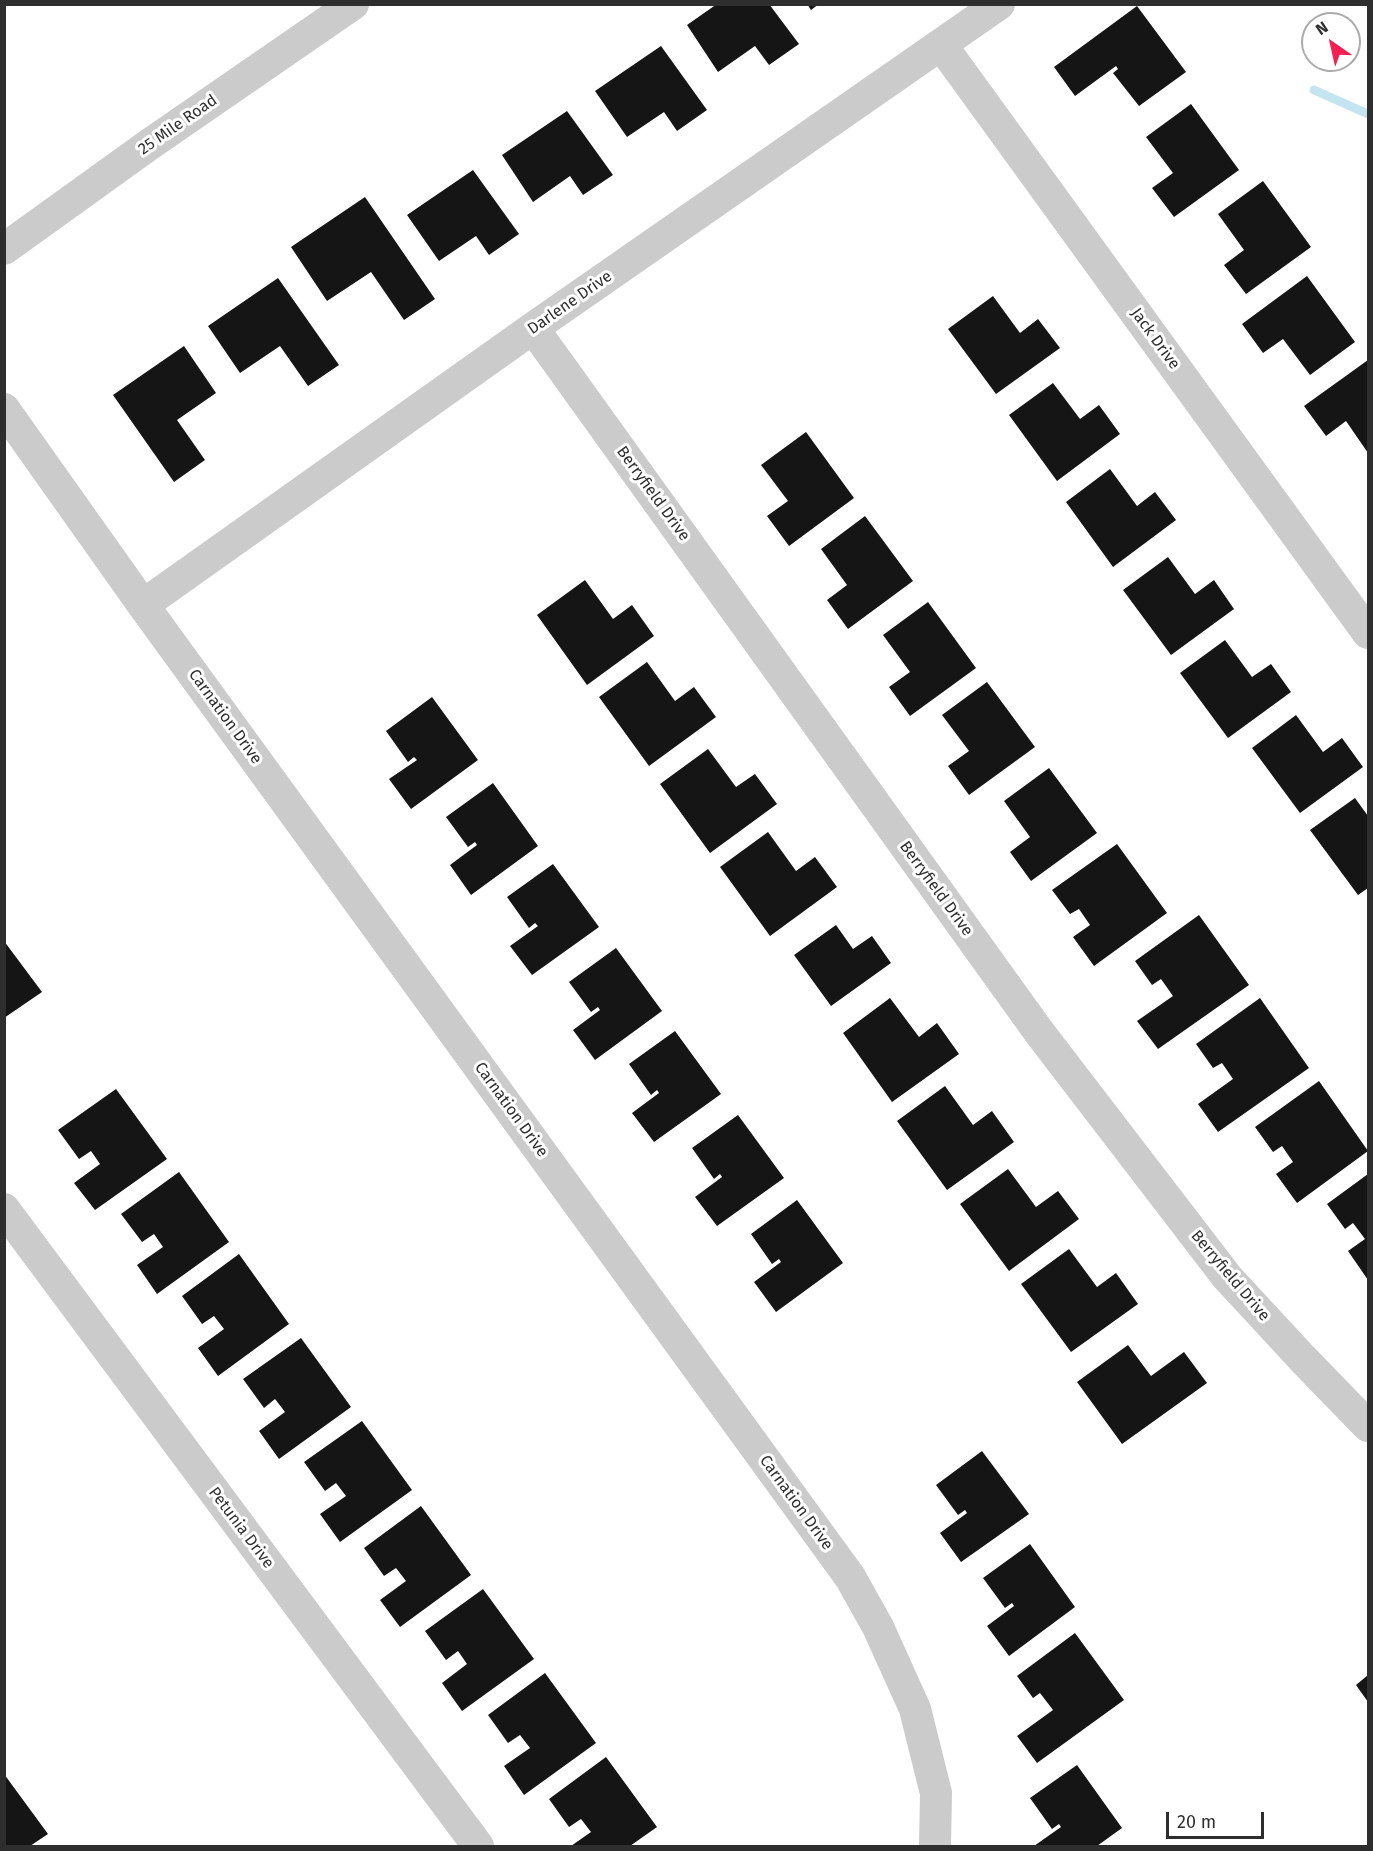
<!DOCTYPE html>
<style>
body{margin:0}
#map{position:relative;width:1373px;height:1851px;overflow:hidden;background:#fff;font-family:"Fira Sans",sans-serif}
canvas{display:block}
.frame{position:absolute;inset:0;border:6px solid #2e2e2e;pointer-events:none}
.north{position:absolute;left:1301px;top:12px;width:60px;height:60px;box-sizing:border-box;background:#fff;border:2px solid #ababab;border-radius:50%;rotate:326deg;font-size:16px;font-weight:700;line-height:24px;text-align:center;color:#2e2e2e}
.north::after{content:'';display:block;margin:auto;width:21px;height:27px;background:#f61f4f;clip-path:polygon(50% 0,100% 100%,50% 72%,0 100%)}
.scale{position:absolute;left:1166px;top:1812px;width:98px;height:27px;box-sizing:border-box;border:3px solid #2e2e2e;border-top:0;padding-left:8px;font-size:18px;line-height:21px;white-space:nowrap;color:#2e2e2e;-webkit-text-stroke:4px #fff;paint-order:stroke}
</style>
<div id="map">
<canvas width="1373" height="1851"></canvas>
<div class="frame"></div>
<div class="north">N</div>
<div class="scale">20 m</div>
</div>
<script>
const g = document.querySelector('canvas').getContext('2d');
g.lineJoin = 'round';
function stroke(path, color, width, dash) { g.strokeStyle = color; g.lineWidth = width; g.lineCap = dash ? 'butt' : 'round'; g.setLineDash(dash || []); g.stroke(path); }
function fillPath(path, color) { g.fillStyle = color; g.fill(path, 'evenodd'); }
function drawText(font, color, halo, rows, align = 'center') {
  g.font = font + ' "Fira Sans",sans-serif'; g.lineWidth = 6; g.setLineDash([]); g.textBaseline = 'middle'; g.strokeStyle = halo; g.fillStyle = color; for (const [text, x, y, turn = 0] of rows) {
    g.save(); g.translate(x, y); g.rotate((+turn || 0) * Math.PI / 180); g.textAlign = isNaN(turn) ? turn : align; if (halo) g.strokeText(text, 0, 0); g.fillText(text, 0, 0); g.restore();
  }
}
stroke(new Path2D(`
 M1314,90L1368,114`), '#c4e5ef', 9);
fillPath(new Path2D(`
 M717,4H769L799,44L769,65L755,46L718,72L687,25Z
 M807,4H819L811,10Z
 M1137,6L1186,72L1139,106L1113,73L1118,69L1116,66L1075,96L1054,67Z
 M661,46L707,110L677,131L664,112L627,137L595,91Z
 M1191,104L1239,170L1174,217L1152,188L1173,173L1146,137Z
 M567,111L613,175L583,195L570,176L533,202L502,155Z
 M473,170L519,234L489,255L476,236L439,261L407,215Z
 M1263,181L1311,247L1246,294L1224,265L1244,250L1218,214Z
 M365,197L435,299L404,320L371,272L327,301L291,247Z
 M1307,276L1355,342L1310,375L1283,339L1263,353L1242,324Z
 M278,278L339,365L308,386L280,346L240,373L208,326Z
 M993,296L1020,333L1038,319L1060,348L996,394L948,329Z
 M184,346L216,393L177,420L205,460L174,482L113,395Z
 M1368,360V453L1346,421L1326,436L1304,406Z
 M1053,383L1080,419L1099,405L1120,434L1057,481L1009,415Z
 M806,432L854,498L789,546L767,516L788,501L761,465Z
 M1110,469L1137,506L1155,492L1176,520L1113,567L1066,502Z
 M865,516L913,581L848,629L827,600L847,585L821,549Z
 M1168,557L1195,594L1214,580L1234,609L1171,655L1123,590Z
 M585,580L613,619L632,605L654,636L587,685L537,615Z
 M928,602L976,668L910,716L889,687L910,672L883,635Z
 M1225,640L1252,677L1271,664L1291,692L1228,738L1180,673Z
 M647,662L675,701L694,687L716,717L649,766L599,697Z
 M987,682L1035,747L969,795L948,766L969,751L942,715Z
 M432,697L478,760L411,809L389,779L417,760L414,757L408,762L386,731Z
 M1296,715L1323,752L1342,738L1363,767L1300,813L1252,748Z
 M708,749L736,787L755,774L777,804L710,853L660,784Z
 M1049,768L1097,833L1031,881L1010,852L1030,837L1004,801Z
 M493,783L538,846L471,895L450,865L477,845L475,842L468,847L446,817Z
 M1355,798L1368,816V888L1358,895L1310,830Z
 M768,832L796,871L815,857L837,887L770,936L720,867Z
 M1117,844L1167,913L1094,966L1073,937L1090,925L1079,909L1070,914L1052,890Z
 M553,864L599,927L532,975L510,946L538,926L535,923L529,928L507,897Z
 M1199,915L1249,985L1158,1049L1137,1021L1173,996L1161,979L1152,985L1135,961Z
 M836,925L853,949L872,936L891,963L831,1006L794,955Z
 M4,941L42,992L4,1018Z
 M616,948L662,1011L595,1060L573,1030L600,1010L598,1007L591,1012L569,982Z
 M890,998L919,1037L937,1023L959,1054L892,1102L843,1033Z
 M1260,998L1309,1068L1218,1132L1198,1104L1233,1079L1222,1063L1213,1068L1196,1044Z
 M675,1031L721,1094L654,1142L632,1113L659,1093L657,1090L651,1095L629,1064Z
 M1319,1081L1368,1151L1297,1203L1276,1174L1293,1162L1282,1146L1273,1152L1255,1127Z
 M945,1086L973,1125L992,1111L1014,1142L947,1190L897,1121Z
 M116,1089L167,1159L95,1210L74,1183L100,1164L91,1151L79,1159L58,1130Z
 M738,1115L784,1178L717,1226L695,1197L722,1177L720,1174L714,1179L692,1148Z
 M1008,1169L1036,1207L1058,1191L1079,1219L1009,1271L960,1204Z
 M179,1172L229,1242L157,1294L137,1265L163,1247L154,1234L142,1242L121,1214Z
 M1368,1174V1280L1348,1251L1365,1239L1353,1223L1345,1229L1327,1204Z
 M797,1200L843,1263L776,1312L754,1282L781,1262L779,1259L772,1264L751,1234Z
 M1069,1249L1097,1287L1116,1273L1138,1304L1071,1352L1021,1284Z
 M239,1254L289,1324L218,1376L198,1348L224,1329L214,1316L202,1324L182,1296Z
 M301,1338L351,1407L279,1459L259,1431L285,1412L275,1399L264,1408L243,1379Z
 M1128,1345L1151,1376L1184,1352L1207,1383L1122,1444L1077,1382Z
 M362,1421L412,1490L340,1542L320,1514L346,1496L336,1483L325,1491L304,1462Z
 M982,1451L1029,1514L961,1562L940,1533L967,1513L965,1510L958,1515L936,1485Z
 M421,1506L471,1575L400,1627L380,1600L406,1581L396,1568L384,1576L364,1548Z
 M1030,1544L1075,1607L1009,1656L987,1626L1014,1606L1012,1603L1005,1608L983,1578Z
 M483,1589L534,1659L462,1711L442,1683L467,1664L458,1651L446,1660L425,1631Z
 M1075,1633L1124,1700L1037,1763L1017,1736L1053,1710L1040,1693L1033,1698L1017,1676Z
 M545,1673L596,1743L524,1795L504,1766L530,1748L520,1735L508,1743L488,1715Z
 M1368,1675V1702L1356,1685Z
 M606,1757L657,1827L630,1846H571L591,1832L581,1819L569,1827L549,1799Z
 M1077,1765L1122,1828L1097,1846H1034L1061,1827L1059,1824L1052,1829L1030,1798Z
 M4,1774L48,1834L30,1846H4Z`), '#151515');
stroke(new Path2D(`
 M942,46L1368,633
 M4,249L150,144L353,4
 M533,328L1039,1032L1227,1277L1302,1358L1368,1426
 M4,409L143,605L850,1577L878,1627L915,1709L936,1793L935,1846
 M143,605L533,328L999,4
 M4,1209L478,1846`), '#cbcbcb', 32);
drawText('16px', '#2e2e2e', '#fff', [
 ["25 Mile Road",178,125,-35],
 ["Darlene Drive",570,303,-35],
 ["Jack Drive",1155,339,54],
 ["Berryfield Drive",653,494,54],
 ["Carnation Drive",225,717,54],
 ["Berryfield Drive",936,889,54],
 ["Carnation Drive",511,1110,54],
 ["Berryfield Drive",1230,1276,50],
 ["Carnation Drive",796,1503,54],
 ["Petunia Drive",241,1528,53]
]);
</script>
